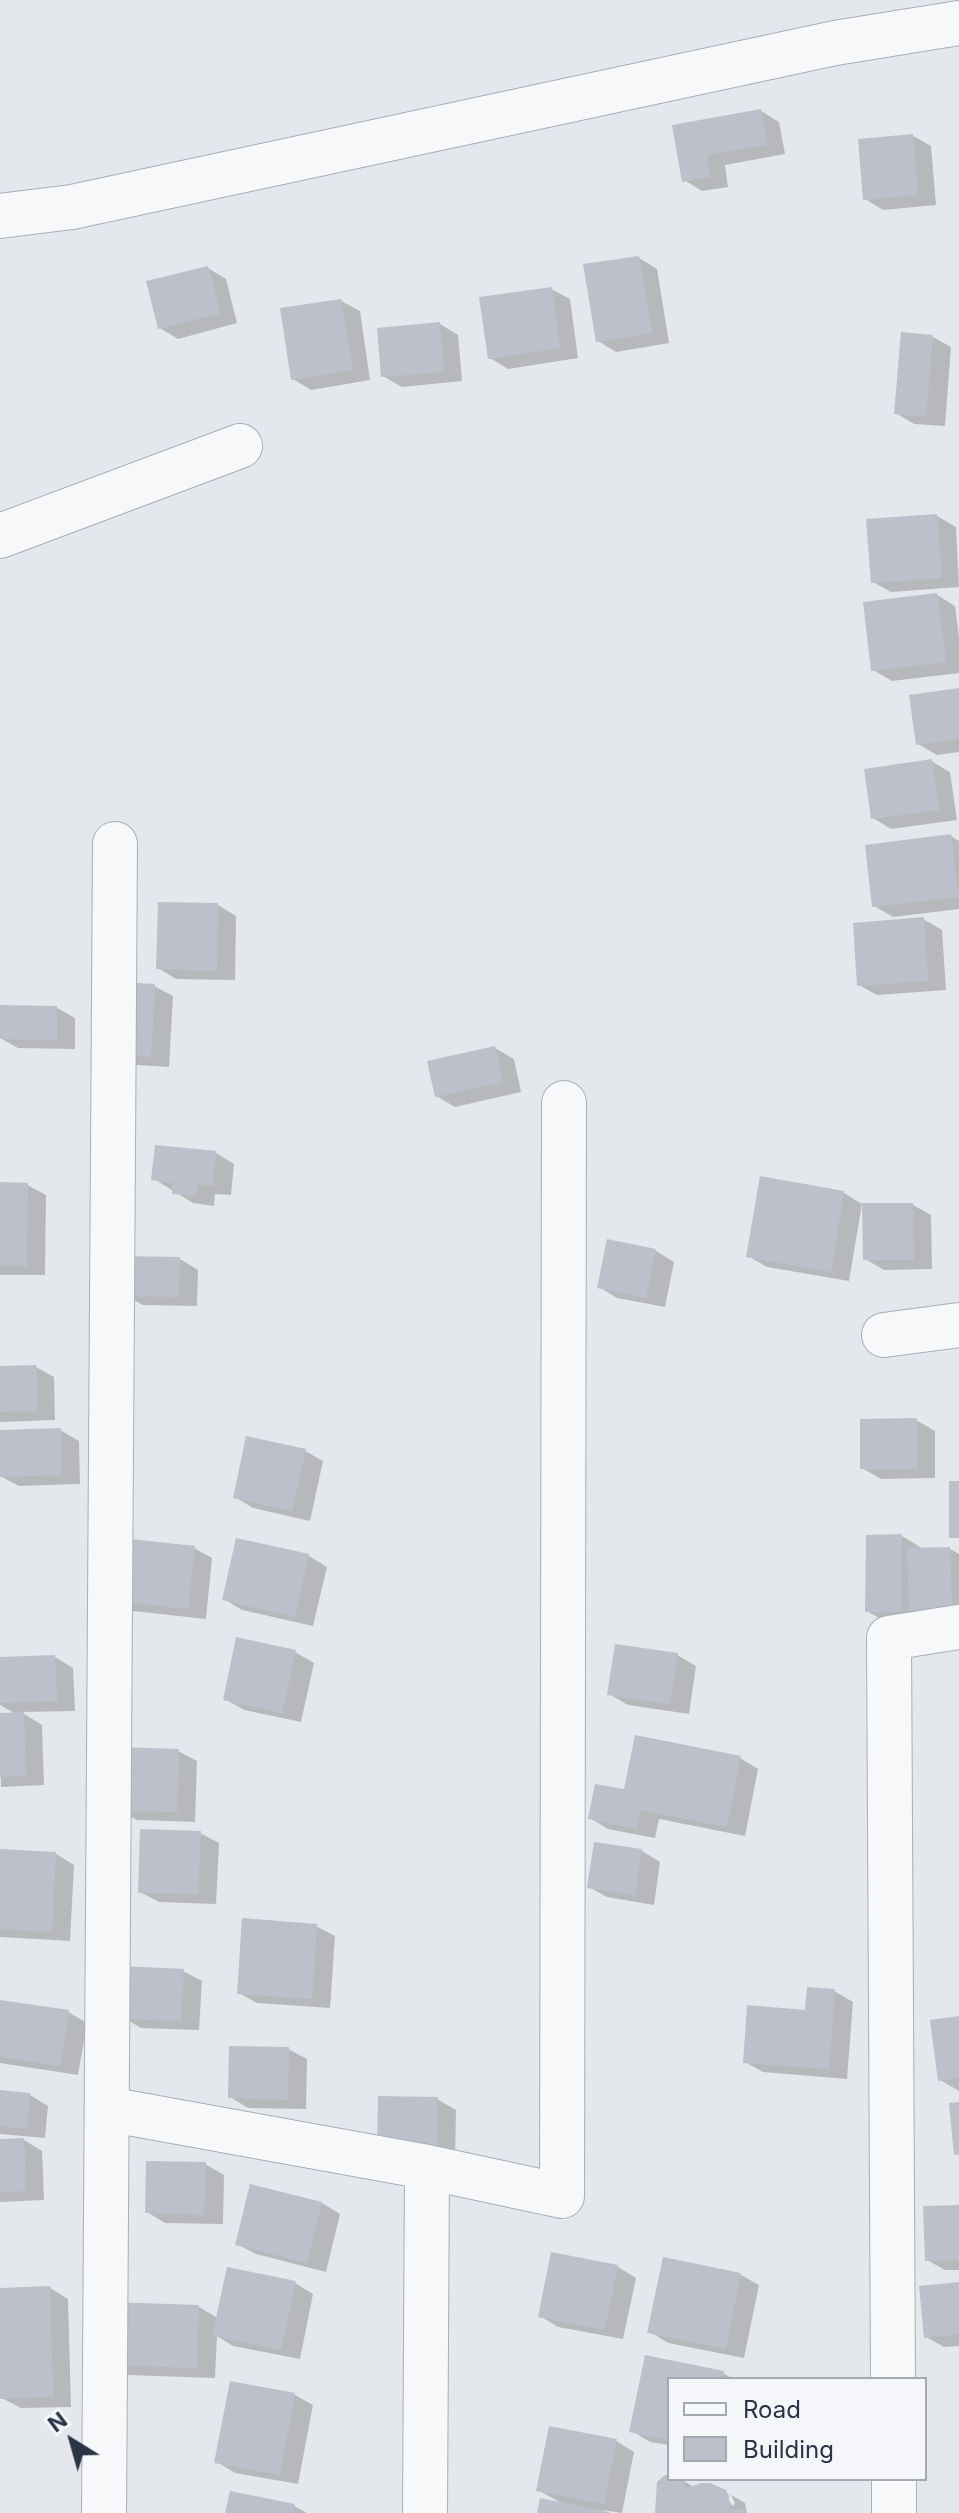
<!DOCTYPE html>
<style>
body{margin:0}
#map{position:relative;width:959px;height:2513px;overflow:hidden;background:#e4e7ec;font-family:Inter,sans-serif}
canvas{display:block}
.legend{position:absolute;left:667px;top:2377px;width:260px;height:104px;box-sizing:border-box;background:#f4f6f9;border:2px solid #a4a8b1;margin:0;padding:10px 14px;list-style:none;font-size:24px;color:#2b3445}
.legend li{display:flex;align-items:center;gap:16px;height:40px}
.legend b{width:40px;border:2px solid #a4a8b1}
.north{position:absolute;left:32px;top:2401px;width:80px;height:80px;-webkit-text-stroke:6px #f4f6f9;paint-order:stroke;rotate:323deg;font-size:22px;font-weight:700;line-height:32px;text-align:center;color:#2b3445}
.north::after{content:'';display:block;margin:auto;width:28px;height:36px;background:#2b3445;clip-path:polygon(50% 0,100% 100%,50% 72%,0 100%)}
</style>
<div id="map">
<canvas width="959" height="2513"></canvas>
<ul class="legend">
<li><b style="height:10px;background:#f7f8fa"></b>Road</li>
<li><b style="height:22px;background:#bbc0ca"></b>Building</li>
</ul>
<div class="north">N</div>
</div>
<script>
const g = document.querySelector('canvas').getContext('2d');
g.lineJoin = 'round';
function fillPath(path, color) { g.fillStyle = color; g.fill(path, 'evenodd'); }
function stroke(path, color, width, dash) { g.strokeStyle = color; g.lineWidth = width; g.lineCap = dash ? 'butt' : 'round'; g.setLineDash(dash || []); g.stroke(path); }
fillPath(new Path2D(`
 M761,111L779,122L785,154L725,165L728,187L702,191L684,180L674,127Z
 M913,136L931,146L936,205L883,210L865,199Z
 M639,258L657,269L669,343L616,352L598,341Z
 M208,268L226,279L237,323L178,339L160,328Z
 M551,289L570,299L578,358L508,369L490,358Z
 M341,301L360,311L370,380L311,390L293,379Z
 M440,324L458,335L462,381L402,387L383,376Z
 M933,337L951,347L945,426L914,424L896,413Z
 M937,516L956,527L959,587L891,592L873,582Z
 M937,595L955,606L959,637V673L892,681L873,670Z
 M959,690V752L937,755L918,744Z
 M931,761L950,772L957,820L891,829L873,818Z
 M951,836L959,841V909L893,917L874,906Z
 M218,905L236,916L235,980L176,979L158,968Z
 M923,919L942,930L946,990L877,995L859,985Z
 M154,986L173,996L169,1067L137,1065L119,1054Z
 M57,1008L75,1018V1049L18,1048L0,1038Z
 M495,1048L514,1059L521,1092L455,1107L436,1096Z
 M216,1153L234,1164L231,1195L215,1194L214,1206L193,1203L154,1179Z
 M762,1179L844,1193L862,1204L849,1281L767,1267L748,1256Z
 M0,1184L27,1185L46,1195L45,1275H0Z
 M913,1205L931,1215L932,1269L884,1270L865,1259Z
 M608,1242L656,1251L674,1262L665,1307L617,1298L599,1287Z
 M180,1259L198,1270L197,1306L143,1305L125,1295Z
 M36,1367L54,1377L55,1420L0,1422V1368Z
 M916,1420L935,1431V1478L881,1479L862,1468Z
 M60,1430L79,1441L80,1484L19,1486L0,1476V1432Z
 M305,1451L323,1461L310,1521L253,1508L235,1497Z
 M902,1536L920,1547V1550L950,1549L959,1554V1620L886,1622L867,1611Z
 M238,1540L309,1556L327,1567L313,1626L242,1610L224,1599Z
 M194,1548L212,1558L206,1619L133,1611L115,1600Z
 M295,1652L314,1663L301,1722L244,1710L225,1699Z
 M677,1655L696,1666L689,1714L628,1705L609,1694Z
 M55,1657L73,1668L75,1711L21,1712L42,1725L44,1785L1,1787L0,1715L16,1714L0,1705V1659Z
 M178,1751L197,1761L195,1822L137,1820L118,1810Z
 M740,1758L758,1769L745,1836L659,1819L655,1838L608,1829L590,1818L625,1792Z
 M200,1833L219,1843L216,1904L159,1902L140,1892Z
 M596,1844L642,1851L660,1862L654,1905L607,1897L589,1887Z
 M0,1851L56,1854L74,1865L70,1941L0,1937Z
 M316,1926L335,1936L330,2008L257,2003L239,1993Z
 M183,1971L202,1981L199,2030L141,2028L122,2017Z
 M834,1991L853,2002L847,2079L763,2072L745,2062Z
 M0,2002L68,2012L87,2023L78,2075L0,2063Z
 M959,2018V2091L940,2080Z
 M288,2049L307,2059L306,2109L248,2108L230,2097Z
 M0,2092L30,2095L48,2106L45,2138L0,2134Z
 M437,2099L456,2110L455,2159L398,2158Z
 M24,2140L42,2151L44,2200L0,2202V2141Z
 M205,2164L224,2175L223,2224L165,2223L147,2212Z
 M322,2203L340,2214L326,2272L256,2254L237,2244Z
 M959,2207V2270H945L927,2260Z
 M552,2255L618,2267L636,2278L623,2339L558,2327L540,2316Z
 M741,2275L759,2285L744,2358L668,2343L650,2332Z
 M295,2283L313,2294L300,2359L233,2346L217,2336L215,2378L128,2375L109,2364L199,2307L218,2318Z
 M959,2284V2346L944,2347L926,2337Z
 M50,2288L68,2299L71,2407L21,2408L2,2398L0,2290Z
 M647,2358L723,2373L733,2379H669V2445L650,2442L632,2431Z
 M295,2395L313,2405L298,2484L235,2473L217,2462Z
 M616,2441L634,2452L622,2513L602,2510L606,2513H539L561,2503L538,2490Z
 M669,2478L680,2479L694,2487L725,2493L732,2506L735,2504L731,2495L745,2503L747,2513H657Z
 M294,2506L307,2513H228Z`), '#0003');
fillPath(new Path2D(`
 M761,109L767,145L707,155L710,177L682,182L672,125Z
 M913,134L918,195L863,200L858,139Z
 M639,256L652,333L596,342L583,264Z
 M208,266L220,313L158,329L146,281Z
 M552,287L560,348L488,359L479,297Z
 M341,299L353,370L291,380L280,308Z
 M440,322L444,372L381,377L377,328Z
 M901,332L933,335L926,417L894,414Z
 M937,514L942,578L871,583L866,519Z
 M937,593L946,662L871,671L863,602Z
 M959,688V739L916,745L909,695Z
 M932,759L939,810L871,819L864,769Z
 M951,834L959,897L872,907L865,845Z
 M158,902L218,903L217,971L156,969Z
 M924,917L928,981L857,986L853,923Z
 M121,982L155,984L151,1057L116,1055Z
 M0,1005L57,1006V1040L0,1039Z
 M495,1046L503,1082L435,1097L427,1061Z
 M155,1145L216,1151L213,1186L197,1184L196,1196L172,1194L173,1183L151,1180Z
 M760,1176L844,1191L831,1272L746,1257Z
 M0,1182L28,1183L27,1266L0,1265Z
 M862,1203H913L914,1260H863Z
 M607,1239L656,1249L646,1298L597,1288Z
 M123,1256L180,1257L179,1297L123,1296Z
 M36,1365L38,1411L0,1412V1366Z
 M917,1418V1469H860V1419Z
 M61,1428L62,1475L0,1477V1430Z
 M246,1436L306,1449L292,1511L233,1498Z
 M949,1481H959V1538H949Z
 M902,1534L901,1612H865L866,1535Z
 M120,1538L195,1546L188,1609L113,1601Z
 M236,1538L309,1554L295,1617L222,1600Z
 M950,1547L952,1610L909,1611L907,1548Z
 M236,1637L296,1650L282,1713L223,1700Z
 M615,1644L678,1653L670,1704L607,1695Z
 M55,1655L57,1701L0,1703V1657Z
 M24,1712L26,1776L0,1777V1713Z
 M635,1735L741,1756L727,1827L640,1810L637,1829L588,1819L595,1784L624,1789Z
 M118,1747L179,1749L177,1812L116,1811Z
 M140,1829L201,1831L198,1894L138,1893Z
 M594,1842L642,1849L635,1895L587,1888Z
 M0,1849L56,1852L52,1932L0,1929Z
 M242,1918L317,1924L312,1999L237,1994Z
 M123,1966L184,1969L181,2021L120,2019Z
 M807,1987L835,1989L829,2069L743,2063L747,2005L805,2010Z
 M0,2000L69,2010L60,2066L0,2057Z
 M959,2016V2078L938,2081L930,2020Z
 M229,2046L289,2047L288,2100L228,2098Z
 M0,2090L30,2093L27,2129L0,2126Z
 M378,2096L438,2097L437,2150L377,2149Z
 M959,2102V2154L954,2155L949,2103Z
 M24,2138L26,2191L0,2192V2139Z
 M146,2161L206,2162L204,2215L145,2213Z
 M250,2184L322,2202L307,2263L235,2245Z
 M959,2205V2260L925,2261L923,2206Z
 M551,2252L618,2265L605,2330L538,2317Z
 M663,2257L741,2273L726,2349L647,2333Z
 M227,2267L296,2281L281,2350L212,2336Z
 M959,2282V2334L924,2338L919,2286Z
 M50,2286L53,2397L0,2399V2288Z
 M110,2302L199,2305L197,2368L107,2365Z
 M645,2355L724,2371L722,2379H669V2440L629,2432Z
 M230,2381L295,2393L280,2475L214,2463Z
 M549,2426L617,2439L604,2504L536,2491Z
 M665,2475H669V2479H681L686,2488L701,2483H710L726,2490L729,2496V2509L746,2510L745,2513H655L657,2482Z
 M230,2491L295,2504L293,2513H225Z
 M540,2498L609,2512V2513H537Z`), '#bbc0ca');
const minor = new Path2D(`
 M0,216L72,207L835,43L959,23
 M0,536L240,446
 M884,1335L959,1325
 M107,2109L427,2167L562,2196L564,1103
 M893,2379L889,1638L959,1627
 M894,2479V2513
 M104,2513L115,844
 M425,2513L427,2167`);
stroke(minor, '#a9aeb7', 46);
stroke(minor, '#f7f8fa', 44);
</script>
